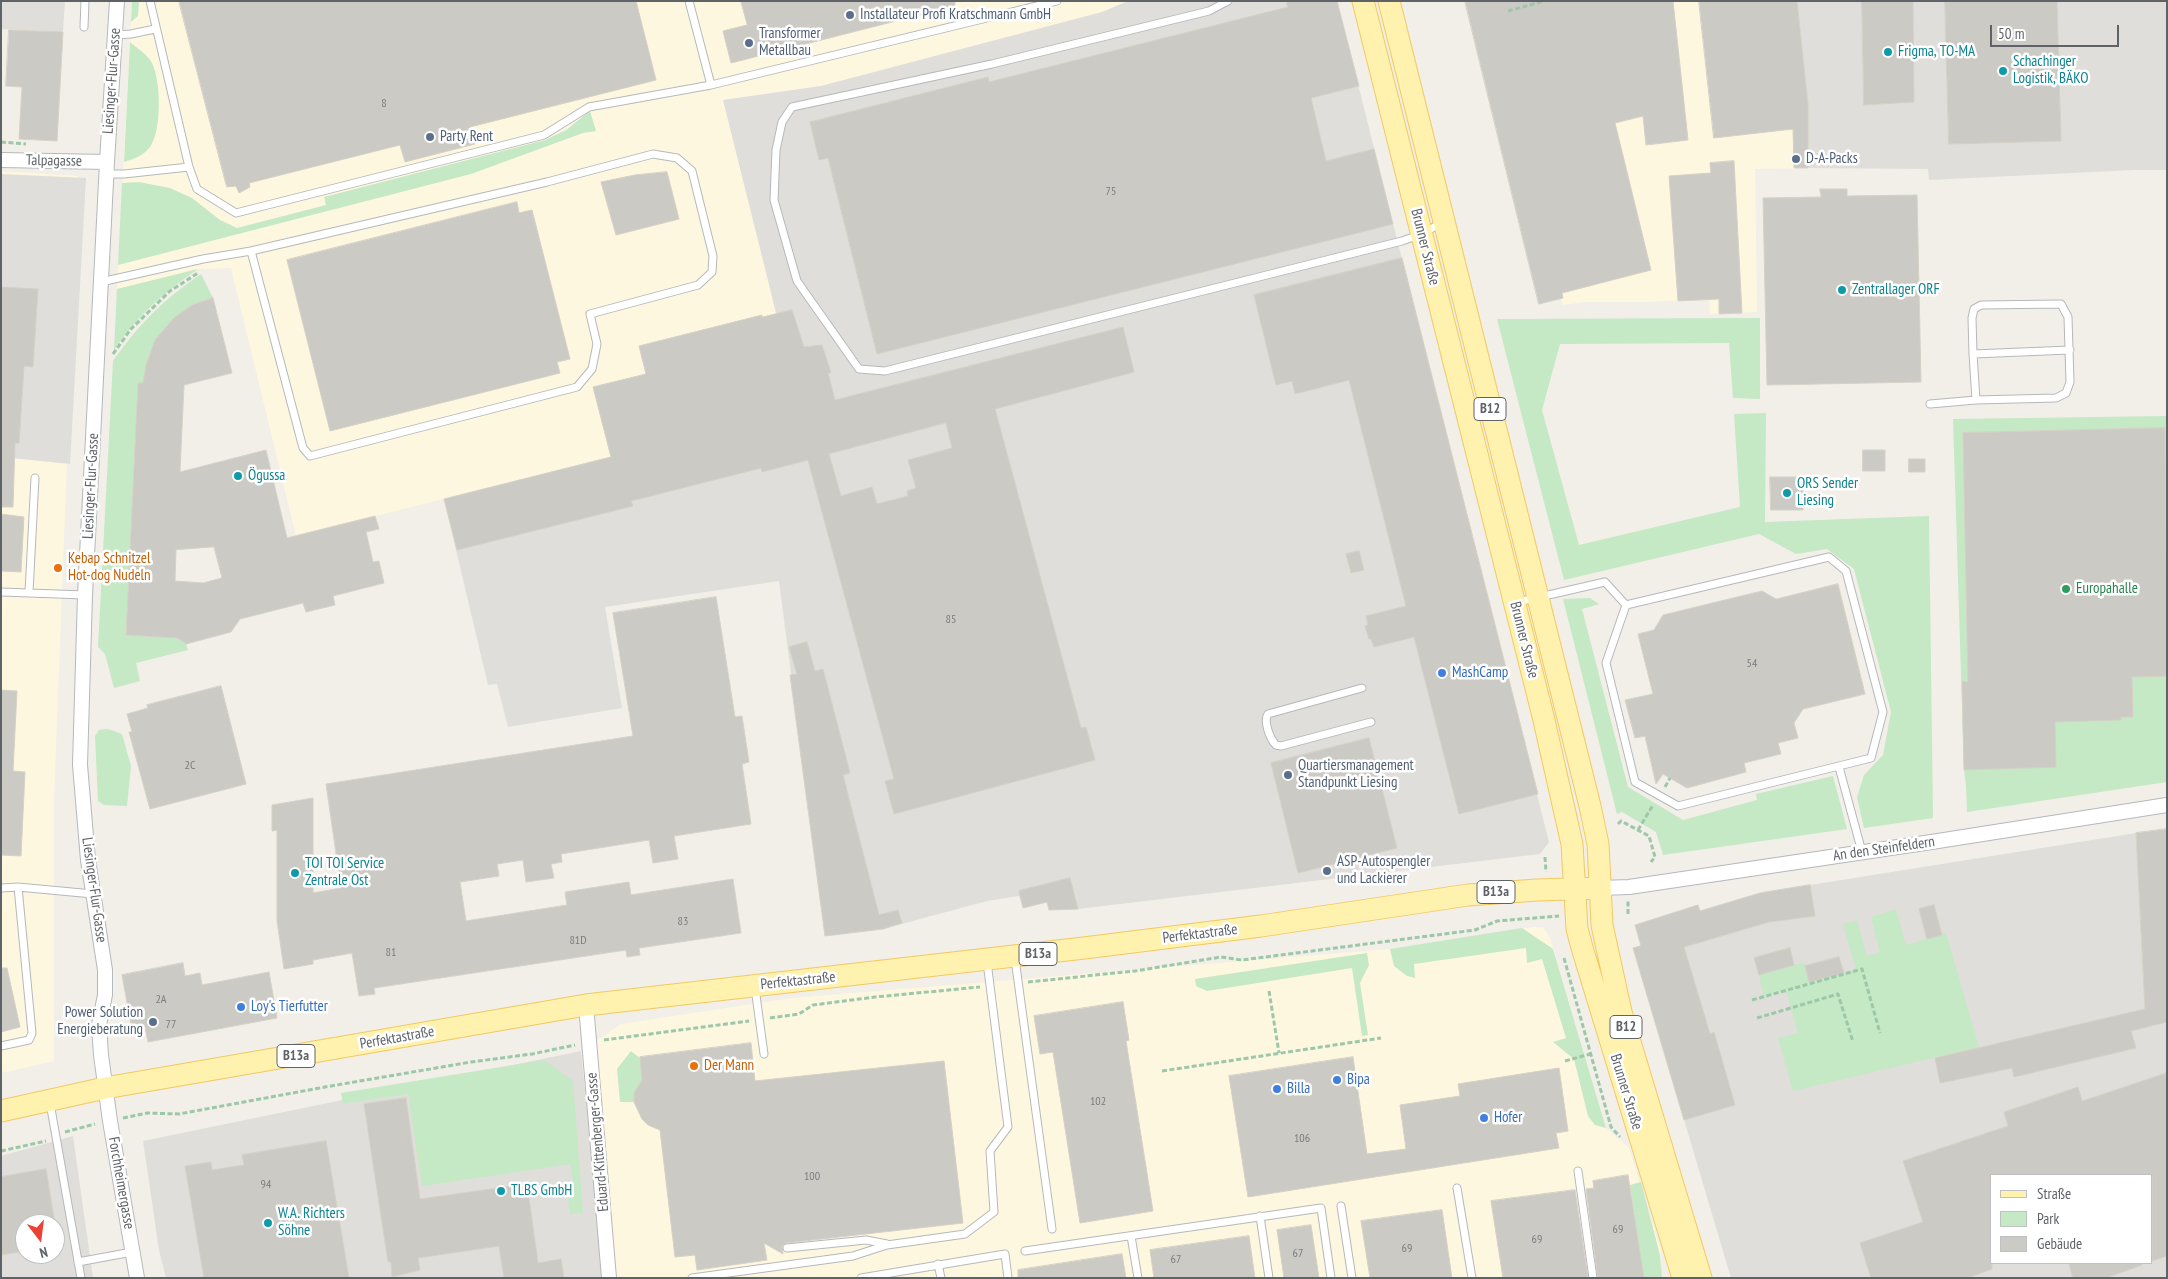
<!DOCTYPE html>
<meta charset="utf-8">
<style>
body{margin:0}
#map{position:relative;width:2168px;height:1279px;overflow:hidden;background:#f1efe8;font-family:"PT Sans Narrow",sans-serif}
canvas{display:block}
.frame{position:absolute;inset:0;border:2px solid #5f6368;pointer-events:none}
.legend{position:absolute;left:1990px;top:1174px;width:162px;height:90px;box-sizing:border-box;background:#fff;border:1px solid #bfc1c3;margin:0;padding:6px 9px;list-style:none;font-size:15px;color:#5f6368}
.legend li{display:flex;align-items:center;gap:10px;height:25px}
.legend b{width:25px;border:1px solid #bfc1c3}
.north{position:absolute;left:15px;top:1214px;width:50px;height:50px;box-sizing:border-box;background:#fff;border:1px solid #bfc1c3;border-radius:50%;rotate:165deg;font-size:14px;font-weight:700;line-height:20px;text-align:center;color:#5f6368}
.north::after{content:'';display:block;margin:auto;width:18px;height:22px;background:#ea4335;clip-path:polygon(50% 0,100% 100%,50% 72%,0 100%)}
.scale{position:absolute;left:1990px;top:25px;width:129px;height:22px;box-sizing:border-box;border:2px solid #5f6368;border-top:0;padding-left:6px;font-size:15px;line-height:18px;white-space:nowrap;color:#5f6368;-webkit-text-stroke:4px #fff;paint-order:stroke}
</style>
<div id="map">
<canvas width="2168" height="1279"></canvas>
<div class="frame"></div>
<ul class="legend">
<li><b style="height:6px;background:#fff2af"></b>Straße</li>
<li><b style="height:14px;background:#c5e8c5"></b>Park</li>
<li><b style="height:14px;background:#cccac5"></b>Gebäude</li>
</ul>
<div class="north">N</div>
<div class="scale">50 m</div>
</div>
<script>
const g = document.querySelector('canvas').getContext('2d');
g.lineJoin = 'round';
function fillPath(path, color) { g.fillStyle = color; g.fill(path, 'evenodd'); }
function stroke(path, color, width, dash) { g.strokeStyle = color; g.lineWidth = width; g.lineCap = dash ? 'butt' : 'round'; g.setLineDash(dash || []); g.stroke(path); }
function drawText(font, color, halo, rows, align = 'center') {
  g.font = font + ' "PT Sans Narrow",sans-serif'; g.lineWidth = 5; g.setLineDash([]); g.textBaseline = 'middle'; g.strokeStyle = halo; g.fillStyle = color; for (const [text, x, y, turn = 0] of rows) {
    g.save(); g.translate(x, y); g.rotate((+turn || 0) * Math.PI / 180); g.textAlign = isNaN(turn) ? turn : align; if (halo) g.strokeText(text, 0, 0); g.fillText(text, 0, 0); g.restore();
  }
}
fillPath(new Path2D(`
 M132,1H1128L1102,12L821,86L723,100L800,409L296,536L231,268L198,269L117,289Z
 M1465,1H1797L1808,104V168L1755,169L1757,312L1710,314L1709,299L1648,302H1585L1563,305L1561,298L1539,303Z
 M1,171L78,176L54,798V1061L1,1073Z
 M1534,927H1543L1550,938L1606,1128L1629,1148L1661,1251V1278H604L581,1051L621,1024L792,998L1390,949Z`), '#fef7e0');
fillPath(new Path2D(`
 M1,1H65L63,32L1,29Z
 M1128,1H1337L1549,842L1540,854L1078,909L1049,910L1047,902L1023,908L1019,896L987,901L883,929L825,936L779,581L605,607L622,708L508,727L497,684L488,685L444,499L800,409L723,100L821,86L1102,12Z
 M1797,1H2167V208L2166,170H2134L1929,180L1928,169L1808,168V103Z
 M1,174L86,178L70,464L1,457Z
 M2136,833L2146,1027L2167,1022V1278H1731L1633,948L1641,945L1635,925L1698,905L1700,911L1760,893ZM1992,1175H2152V1263H1992Z
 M581,1051L604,1278H166L159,1250L143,1141Z
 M73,1136L93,1278H1V1156ZM25,1224H55V1254H25Z`), '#e0deda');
fillPath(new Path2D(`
 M132,1H139L138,16L131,22Z
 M130,42C137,48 148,55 152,63C161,81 162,130 150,147C143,156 134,159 124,162Z
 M590,111L596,131L583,133L471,174L118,265L122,183L139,182L170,188L192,198L220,220L237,228L326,205L324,197L545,140L566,130Z
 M198,269C164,292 136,317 114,350L117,289Z
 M201,274L213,298L192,305L155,340L146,365L143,383L138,384L126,635L179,638L186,644L188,650L136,663L140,681L114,688L105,654L98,647L113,361C140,323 163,300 201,274Z
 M1760,318V399L1733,398L1729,343L1560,344L1542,410L1579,545L1740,507L1734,414L1766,413L1765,522L1929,516L1933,818L1864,828L1857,797L1864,775L1883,755L1891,712L1854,569L1827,549L1796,554L1759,534L1564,580L1497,319Z
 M2167,416V782L1967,812L1966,786L1964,770L1953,419Z
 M1590,598L1599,604L1582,609L1628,787L1683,820L1757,800L1756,794L1833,776L1847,829L1663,855L1656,832L1622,812L1617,814L1563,599Z
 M108,729L122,734L131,766L127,806L104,805L98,801L95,736L99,730Z
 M1896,909L1906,945L1946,933L1979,1047L1793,1091L1778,1038L1798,1033L1786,991L1764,997L1759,975L1804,962L1809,982L1856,969L1843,924L1857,920L1867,956L1880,952L1871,917Z
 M1522,928L1553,949L1606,1128L1595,1125L1588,1116L1574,1059L1553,1042L1566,1038L1542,959L1527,963L1526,948L1414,964L1415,978L1407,976L1394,966L1390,949Z
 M1367,953L1369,965L1360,983L1368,1035L1362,1036L1352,968L1207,991L1196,986L1195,979Z
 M631,1051L641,1059L642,1080L634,1093V1102H620L617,1069Z
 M544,1060L573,1081L583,1213L570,1214L568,1196L574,1194L571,1164L422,1186L408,1094L343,1104L341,1093Z
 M1641,1182L1660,1255L1662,1278H1644L1630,1185Z`), '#c5e8c5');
const building = new Path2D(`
 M179,1H636L656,80L470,127L475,144L405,162L400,145L249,183L250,187L239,193L236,186L227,187Z
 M741,1H955V6L731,63L723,31L747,25Z
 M1286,1H1337L1359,86L1311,98L1326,161L1374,149L1393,224L877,354L828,158L819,160L810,122L988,77L989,82L1288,7Z
 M1465,1H1673L1688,140L1646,145L1643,116L1615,123L1651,270L1562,293L1563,298L1539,304Z
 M1699,1H1797L1808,104V168H1794L1793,129L1714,138Z
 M1862,1H1913L1914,102L1864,105Z
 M1945,1H2057L2061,141L1949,144Z
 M9,30L63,32L57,141L19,139L22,87L6,86Z
 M1734,161L1742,313L1719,314V299L1678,301L1669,176L1711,173L1710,163Z
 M667,172L679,219L616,235L601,182L635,175Z
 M1820,189H1847V196L1917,195L1921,382L1767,385L1763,198L1821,197Z
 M517,202L519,213L532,210L570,359L557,362L560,373L330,431L287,260Z
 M1402,258L1538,794L1459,814L1414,637L1374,647L1371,639H1369L1365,626L1368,625L1366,616L1406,606L1349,380L1295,394L1292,381L1276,385L1254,295Z
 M1,287L38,289L33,367L24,366L19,443H15L13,507H1Z
 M213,298L232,373L184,385L180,472L266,450L287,538L375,516L379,529L366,532L373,562L379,561L384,583L333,596L335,605L306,612L303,603L240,619L231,632L186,644L178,638L126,635L138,383H143L146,365L155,340L174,318L192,305ZM214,547L222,578L203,583L175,581L176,550Z
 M792,310L804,347L822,345L831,373H828L835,400L1123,327L1134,372L995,409L1081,728L1086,727L1095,760L894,814L885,781L894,779L808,460L762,472L761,468L631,501L633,506L457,550L444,499L611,457L593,387L646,374L639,346L762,315V317ZM946,423L952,448L908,460L916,488L907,491L908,496L877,504L872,487L841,496L829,454Z
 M2165,428L2167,676L2132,677L2133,717H2121V720L2055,722L2056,767L1964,770L1962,681L1968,682L1963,433Z
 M1863,450H1885V471H1863Z
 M1909,459H1925V472H1909Z
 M1770,477H1803V510H1771Z
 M1,514L24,517L21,572L1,571Z
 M1359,551L1364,570L1351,573L1346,554Z
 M1838,584L1865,694L1803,709L1794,723L1798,738L1778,743L1781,754L1744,763L1746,772L1687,788L1663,774L1656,784L1645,736L1635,738L1625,700L1653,694L1638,634L1654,630L1663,615L1762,591L1776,599Z
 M716,597L735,717L742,716L749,762L742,764L751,824L674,836L678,859L653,863L649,840L561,854L562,862L551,864L554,878L526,882L523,860L497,864L499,876L460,882L466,921L567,905L565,892L629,882L631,895L733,879L741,933L639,948L640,955L627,957L626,950L374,988L375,994L359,996L352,953L313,960V964L284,969L277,921V830L272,831V805L313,798V893L341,888L326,784L633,736L613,613Z
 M807,642L815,671L823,669L850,773L843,775L879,915L898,910L902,923L883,929L825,936L790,675L797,674L789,647Z
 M221,686L246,784L150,809L129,732H132L127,714L148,708L147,705Z
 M1,690L17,691L13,771L25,772L21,856L1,855Z
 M1369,738L1397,848L1298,873L1271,763Z
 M2167,829V1022L2131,1031L2136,1048L2014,1077L2012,1068L1940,1083L1935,1058L2145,1009L2136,833Z
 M1070,878L1078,909L1049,910L1047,902L1023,908L1019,891Z
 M1810,885L1815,916L1769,922L1684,947L1710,1034L1714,1032L1735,1105L1684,1120L1633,948L1641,946L1635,925L1698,905L1700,911L1760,893Z
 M1934,905L1942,935L1927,939L1919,909Z
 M1790,948L1794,965L1759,975L1754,958Z
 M1839,957L1844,973L1809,982L1805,966Z
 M183,963L185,976L200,973L202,985L269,972L277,1018L148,1042L145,1027L132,1030L122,975Z
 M1,968H7L20,1027L1,1032Z
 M1123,1002L1129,1040L1126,1041L1153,1211L1080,1223L1053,1052L1040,1054L1034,1016Z
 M751,1043L755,1081L944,1061L963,1223L786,1243L782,1246L783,1254L764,1243L767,1260L697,1270L695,1255L675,1257L660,1130L648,1125L642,1119L634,1102V1093L642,1080L640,1057Z
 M1353,1057L1367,1154L1406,1149L1400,1105L1460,1096L1458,1084L1559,1068L1568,1131L1556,1133L1559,1148L1248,1197L1229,1076Z
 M2167,1073V1256L2152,1261V1175H1992V1269L1967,1278H1871L1860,1243L1923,1222L1903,1161L2008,1126L2004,1112L2078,1087L2082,1101Z
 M406,1098L420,1199L527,1184L538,1263L561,1259L564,1278H504L499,1246L418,1258L420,1270L392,1277L391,1262H388L364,1104Z
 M326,1141L349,1278H204L185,1166L211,1162L212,1170L244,1165L242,1155Z
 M46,1169L55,1224H25V1251L1,1255V1177Z
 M1628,1175L1644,1278H1598L1586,1189L1594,1188L1593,1181Z
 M1575,1190L1588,1278H1503L1491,1201Z
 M1442,1210L1452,1278H1370L1361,1221Z
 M1311,1225L1319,1278H1284L1277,1230Z
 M1249,1236L1255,1278H1154L1150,1250Z
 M1122,1254L1126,1278H1018V1270Z
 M2069,1263H2142V1265L2106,1278H2073Z`);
fillPath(building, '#cccac5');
stroke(building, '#d6d1c6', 1);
const lane = new Path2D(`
 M150,1L189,167L197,189L236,213L544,135L589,107L711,85L1057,1
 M689,1L711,85
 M1228,1L1209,11L992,64L792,107L782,122L776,150L774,200L797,281L859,369L885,371L1402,241L1422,234L1441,223
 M84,27L85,1
 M115,35L131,34L155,29
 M106,174H124L189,167
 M101,282L203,259L251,251L303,448L310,456L577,387L592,369L597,344L590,314L698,285L712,272L713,256L692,171L677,158L653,154L547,182L251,251
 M1976,400L1973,354L2070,350
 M1930,404L1976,400L2056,398L2066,393L2070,382L2068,317L2061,304L1981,305L1974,309L1972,318L1973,354
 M1,592L85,595
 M29,592L35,478
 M1518,602L1605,582L1626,605L1829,557L1846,571L1883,712L1871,758L1678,806L1635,782L1606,663L1626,605
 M1362,688L1268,714C1263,721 1270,739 1276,745L1281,746L1371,722
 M1839,767L1862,852
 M1,888L18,887
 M1015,959L1052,1229
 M755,988L764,1054
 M1,1046L29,1040L32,1033L18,887L93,894
 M50,1103L81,1278
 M1578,1171L1593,1278
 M1457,1188L1472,1278
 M1341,1206L1352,1278
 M1260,1216L1269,1278
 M1131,1236L1138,1278
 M787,1248L866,1240L887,1244
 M1025,1251L1321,1208L1331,1278
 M78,1262L132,1252
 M938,1264L941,1278
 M692,1278L853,1256L887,1245L965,1234L994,1212L990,1151L1008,1127L987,962
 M861,1278L1005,1254L1008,1278`);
const street = new Path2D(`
 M117,1L107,162L85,595L80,765L88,860L105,970V995L99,1025L101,1055L110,1121L137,1278
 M1,160L107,162
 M1600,888L1629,887L1938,841L2167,805
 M586,1005L609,1278`);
const primary = new Path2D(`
 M1363,1L1543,716L1572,844L1577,929L1583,951L1683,1278
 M1389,1L1590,806L1598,844L1602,925L1621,1012L1701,1278
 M1,1111L105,1088L586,1005L1084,948L1261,926L1468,895L1537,890L1600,888`);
stroke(lane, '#b5b8bc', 9);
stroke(street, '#b5b8bc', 16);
stroke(primary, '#f2c960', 23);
stroke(new Path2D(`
 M1508,11L1544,1
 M1,142L26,144
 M113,354L131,329L170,291L198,273
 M1665,787L1670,778
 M1618,824L1621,821L1649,836L1655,857L1651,862
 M1638,830L1653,805
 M1545,857L1546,872
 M1628,914V900
 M1564,958L1611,1127L1620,1137
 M1028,982L1135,971L1221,957L1242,960L1475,930L1497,921L1559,916
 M1269,991L1279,1053
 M1752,1000L1862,969L1880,1033
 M770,1018L799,1014L813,1005L875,997L980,987
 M1757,1018L1838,994L1853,1042
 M604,1040L749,1021
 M1565,1061L1590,1054
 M1162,1071L1381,1038
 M123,1118L147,1113L179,1114L325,1087L471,1062L532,1054L575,1045
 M65,1132L95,1124
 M1,1151L46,1141`), '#9cc7a9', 3, [5, 2.5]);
stroke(lane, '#fff', 7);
stroke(street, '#fff', 14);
stroke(primary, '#fff2af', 21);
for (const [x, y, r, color] of [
 [850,15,5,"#5c6f8a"],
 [749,43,5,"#5c6f8a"],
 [1888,52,5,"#0f9aa8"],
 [2003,71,5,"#0f9aa8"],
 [430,137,5,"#5c6f8a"],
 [1796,159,5,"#5c6f8a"],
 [1842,290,5,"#0f9aa8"],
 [238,476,5,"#0f9aa8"],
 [1787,493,5,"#0f9aa8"],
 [58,568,5,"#e8710a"],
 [2066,589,5,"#2e9e5b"],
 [1442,673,5,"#3f7fe0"],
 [1288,775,5,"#5c6f8a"],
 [1327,871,5,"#5c6f8a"],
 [295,873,5,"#0f9aa8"],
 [241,1007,5,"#3f7fe0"],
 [153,1022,5,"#5c6f8a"],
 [694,1066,5,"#e8710a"],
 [1337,1080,5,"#3f7fe0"],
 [1277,1089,5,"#3f7fe0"],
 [1484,1118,5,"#3f7fe0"],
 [501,1191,5,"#0f9aa8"],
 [268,1223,5,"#0f9aa8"]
]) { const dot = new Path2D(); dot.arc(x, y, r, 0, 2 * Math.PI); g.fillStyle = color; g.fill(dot); stroke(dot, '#fff', 2); }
drawText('12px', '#7a7d7f', null, [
 ["8",384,104],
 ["75",1111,192],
 ["85",951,620],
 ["54",1752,664],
 ["2C",190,766],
 ["83",683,922],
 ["81D",578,941],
 ["81",391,953],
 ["2A",161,1000],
 ["77",171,1025],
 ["102",1098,1102],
 ["106",1302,1139],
 ["100",812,1177],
 ["94",266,1185],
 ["69",1618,1230],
 ["69",1537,1240],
 ["69",1407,1249],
 ["67",1298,1254],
 ["67",1176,1260]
]);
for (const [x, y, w] of [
 [1490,409,32],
 [1496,892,38],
 [1038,954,38],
 [1626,1027,32],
 [296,1056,38]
]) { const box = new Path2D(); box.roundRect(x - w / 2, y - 11.5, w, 23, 4); g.fillStyle = '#fff'; g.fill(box); stroke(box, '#5f6368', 1); }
drawText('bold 14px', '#5f6368', null, [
 ["B12",1490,409],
 ["B13a",1496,892],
 ["B13a",1038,954],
 ["B12",1626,1027],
 ["B13a",296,1056]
]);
drawText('15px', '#4e5e75', '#fff', [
 ["Installateur Profi Kratschmann GmbH",860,15],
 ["Transformer",759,34],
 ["Metallbau",759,51],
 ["Party Rent",440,137],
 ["D-A-Packs",1806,159],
 ["Quartiersmanagement",1298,766],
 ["Standpunkt Liesing",1298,783],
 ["ASP-Autospengler",1337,862],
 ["und Lackierer",1337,879],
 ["Power Solution",143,1013,"right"],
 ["Energieberatung",143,1030,"right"]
], 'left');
drawText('15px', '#0d838f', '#fff', [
 ["Frigma, TO-MA",1898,52],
 ["Schachinger",2013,62],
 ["Logistik, BÄKO",2013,79],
 ["Zentrallager ORF",1852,290],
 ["Ögussa",248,476],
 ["ORS Sender",1797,484],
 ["Liesing",1797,501],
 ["TOI TOI Service",305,864],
 ["Zentrale Ost",305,881],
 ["TLBS GmbH",511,1191],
 ["W.A. Richters",278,1214],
 ["Söhne",278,1231]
], 'left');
drawText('15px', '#5f6368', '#fff', [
 ["Liesinger-Flur-Gasse",112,81,-86],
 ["Talpagasse",54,161,1],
 ["Brunner Straße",1425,247,76],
 ["Liesinger-Flur-Gasse",91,486,-87],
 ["Brunner Straße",1524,640,76],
 ["An den Steinfeldern",1884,849,-8],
 ["Liesinger-Flur-Gasse",94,890,82],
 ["Perfektastraße",1200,934,-7],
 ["Perfektastraße",798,981,-6],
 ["Perfektastraße",397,1038,-10],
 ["Brunner Straße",1626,1092,73],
 ["Eduard-Kittenberger-Gasse",598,1142,-95],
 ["Forchheimergasse",121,1183,80]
]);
drawText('15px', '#c56008', '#fff', [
 ["Kebap Schnitzel",68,559],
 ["Hot-dog Nudeln",68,576],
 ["Der Mann",704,1066]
], 'left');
drawText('15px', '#27864d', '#fff', [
 ["Europahalle",2076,589]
], 'left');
drawText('15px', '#366cbe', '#fff', [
 ["MashCamp",1452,673],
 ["Loy's Tierfutter",251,1007],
 ["Bipa",1347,1080],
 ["Billa",1287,1089],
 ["Hofer",1494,1118]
], 'left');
</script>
